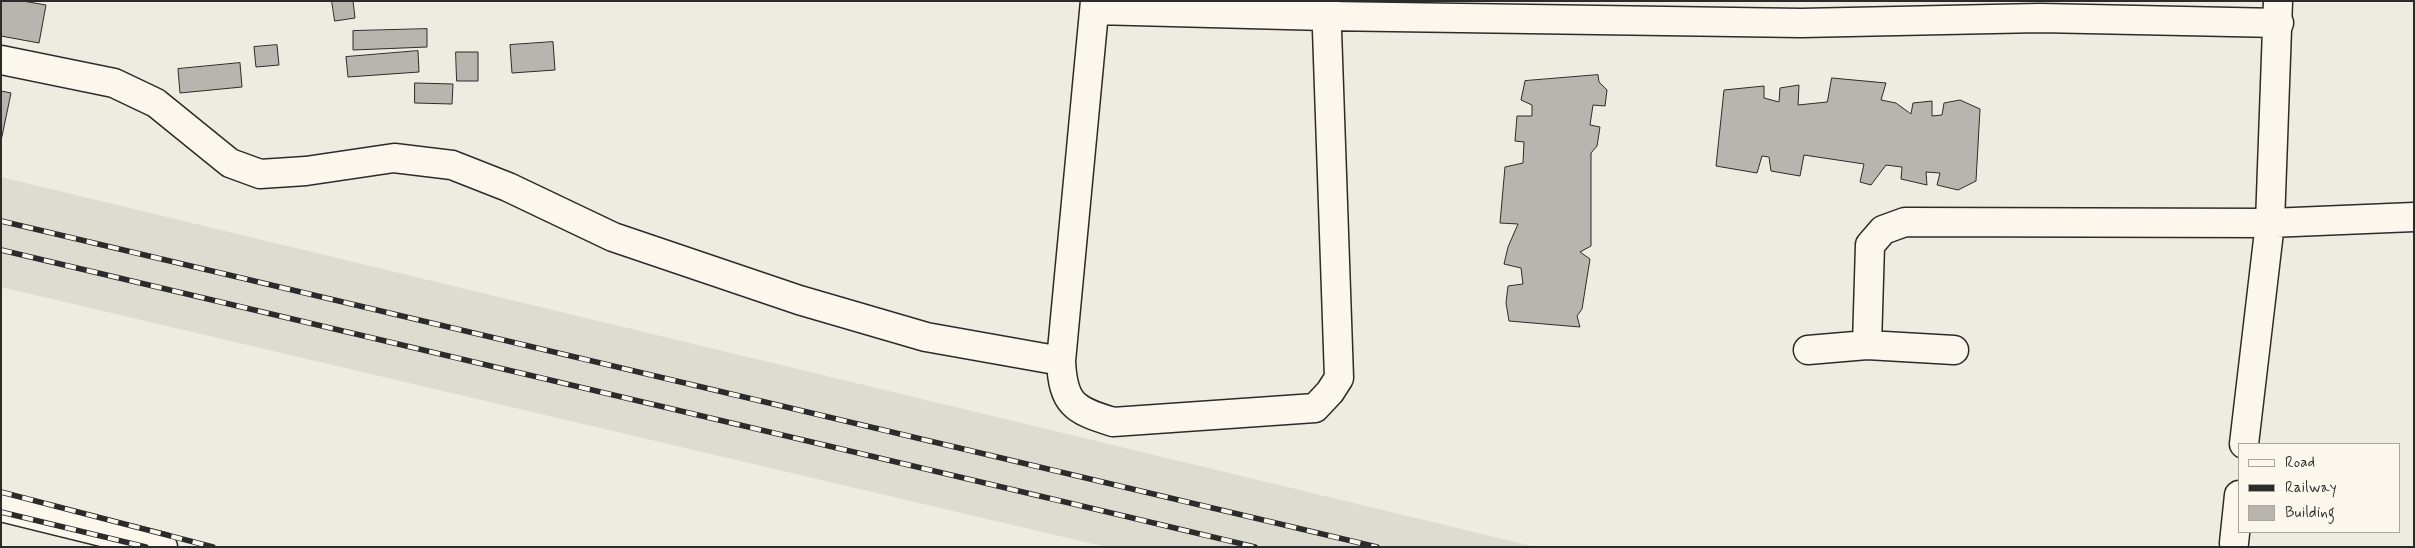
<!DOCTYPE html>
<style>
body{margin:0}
#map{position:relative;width:2415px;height:548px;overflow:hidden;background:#eeebe0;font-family:Mynerve,sans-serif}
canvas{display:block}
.frame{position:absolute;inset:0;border:2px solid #2b2b2b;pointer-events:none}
.legend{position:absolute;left:2238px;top:443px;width:162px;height:90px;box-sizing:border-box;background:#fbf7ec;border:1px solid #a8a59f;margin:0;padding:6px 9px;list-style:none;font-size:15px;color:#2b2b2b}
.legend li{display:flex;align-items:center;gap:10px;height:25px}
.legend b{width:25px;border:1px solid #a8a59f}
</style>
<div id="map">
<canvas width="2415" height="548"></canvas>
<div class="frame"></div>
<ul class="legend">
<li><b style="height:6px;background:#fbf7ec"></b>Road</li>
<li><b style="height:6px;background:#2b2b2b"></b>Railway</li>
<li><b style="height:14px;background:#b8b5ae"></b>Building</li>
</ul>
</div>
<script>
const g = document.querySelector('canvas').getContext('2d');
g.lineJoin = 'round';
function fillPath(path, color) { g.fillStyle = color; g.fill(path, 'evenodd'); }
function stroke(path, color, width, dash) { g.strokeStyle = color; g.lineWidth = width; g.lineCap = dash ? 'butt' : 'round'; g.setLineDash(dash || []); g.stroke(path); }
fillPath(new Path2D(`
 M1,177L1536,547H1106L1,287Z`), '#dedbd1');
const building = new Path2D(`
 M1,1H23L46,5L39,43L1,36Z
 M332,1H353L355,18L335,21Z
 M427,29V47L353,50V31Z
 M553,42L555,70L512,73L510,45Z
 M277,45L279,65L256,67L254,47Z
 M418,51L419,72L348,77L346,57Z
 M456,52H478V81H457Z
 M240,63L242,87L180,93L178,69Z
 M1598,75L1599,82L1607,90L1605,106L1593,105L1590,125L1600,127L1597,146L1591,153V246L1580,252L1590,259L1582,309L1577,316L1580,327L1509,321L1506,303L1508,286L1523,284L1521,268L1504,264L1508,247L1518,224L1500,223L1505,167L1523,163L1524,142L1515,141L1517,116H1532V105L1521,100L1525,81Z
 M1832,78L1886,83L1881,100L1896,103L1911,114L1913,103L1932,101V116L1942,115L1944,103L1960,100L1980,109L1976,181L1958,190L1937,185L1940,173L1926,172L1927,185L1901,179L1902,167L1886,165L1871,185L1860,182L1864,164L1804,155L1800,176L1771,171L1769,157L1762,156L1757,173L1716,166L1724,90L1764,86V98L1779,102L1780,88L1799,85L1798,105L1827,102Z
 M415,83L453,84L452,104L415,103Z
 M1,91L11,93L1,141Z`);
fillPath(building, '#b8b5ae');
stroke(building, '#2b2b2b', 1);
const street = new Path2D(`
 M1095,10L1325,16L1801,23L2040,18L2279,23
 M1,60L114,83L156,103L230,163L260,174L306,171L394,158L452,165L508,187L613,237L799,300L926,337L1061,361C1063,404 1074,410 1113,422L1315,408L1330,392L1339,378L1326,1
 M1867,345L1870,245L1883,230L1905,222L2270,223L2414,217
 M1808,350L1867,345L1954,350
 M1061,361L1095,1
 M2244,444L2270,223L2278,1
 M1,507L163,547
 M2234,543L2239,495`);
stroke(street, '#2b2b2b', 31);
stroke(street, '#fbf7ec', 28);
const rail = new Path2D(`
 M1,221L1377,547
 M1,250L1255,547
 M1,492L213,547
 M1,512L146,547`);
stroke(rail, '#2b2b2b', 5.5);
stroke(rail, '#fbf7ec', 4, [11]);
</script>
